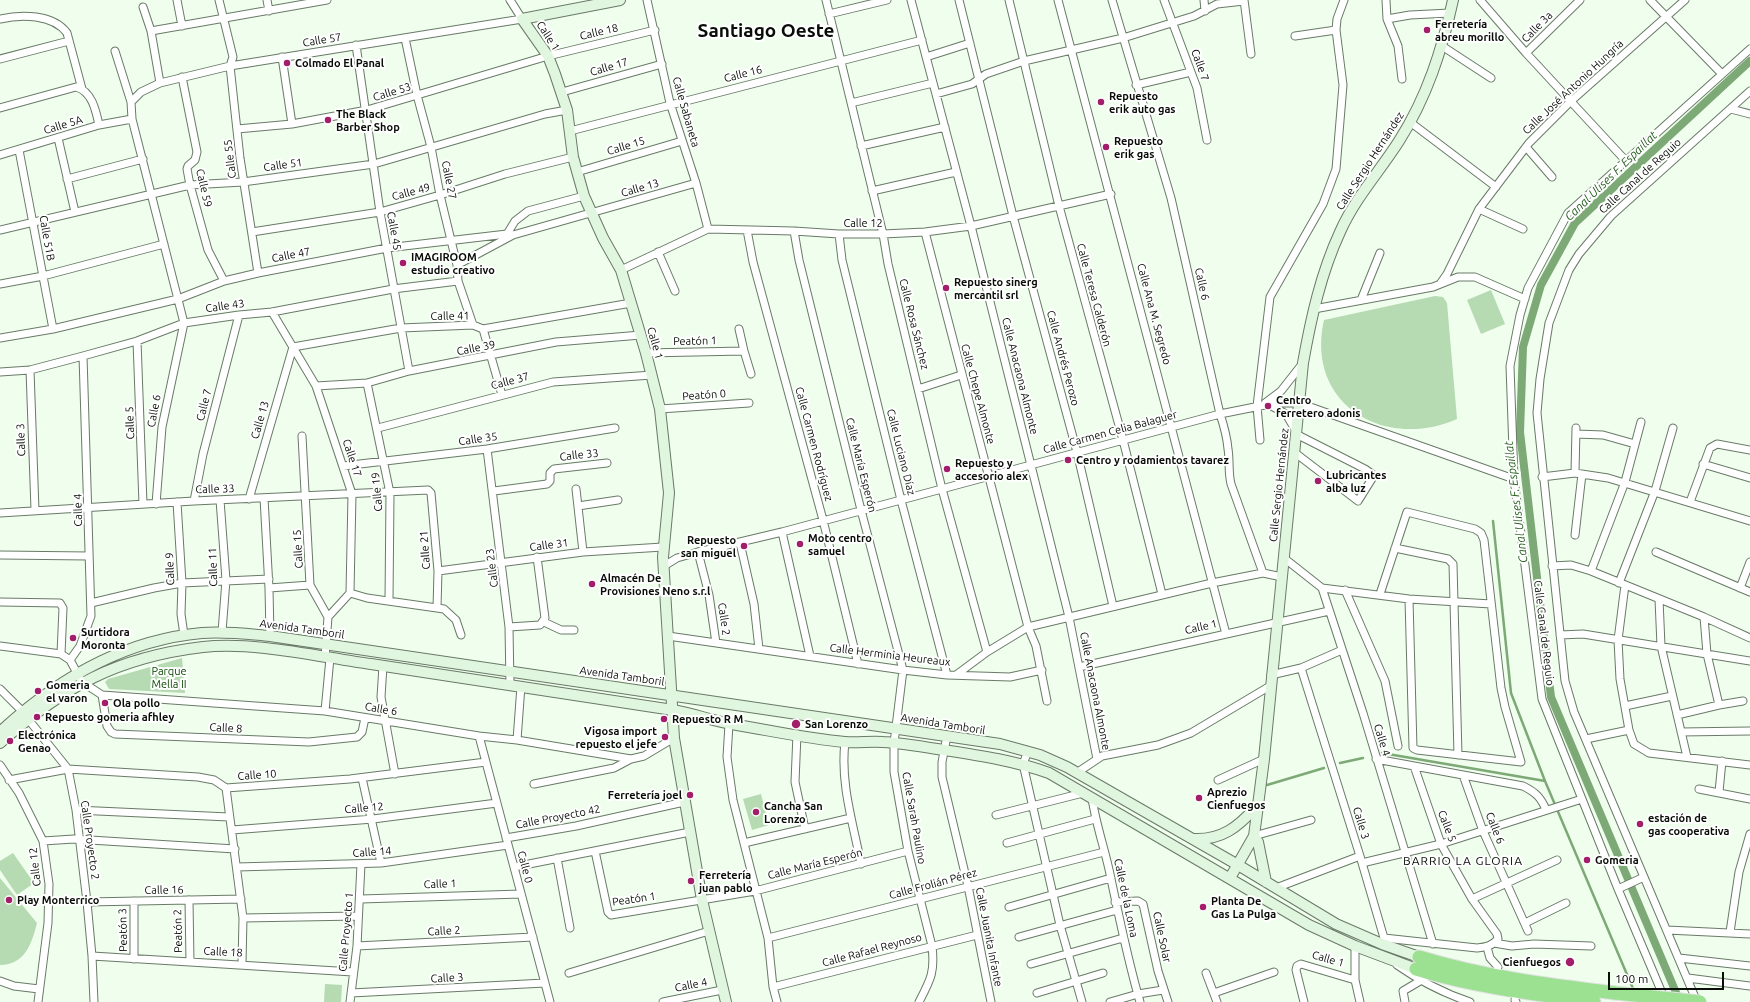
<!DOCTYPE html>
<meta charset="utf-8">
<style>
body{margin:0}
#map{position:relative;width:1750px;height:1002px;overflow:hidden;background:#effeed;font-family:Ubuntu,sans-serif}
canvas{display:block}
.scale{position:absolute;left:1608px;top:972px;width:116px;height:18px;box-sizing:border-box;border:2px solid #080d07;border-top:0;padding-left:5px;font-size:12px;line-height:14px;white-space:nowrap;color:#080d07;-webkit-text-stroke:3px #fff;paint-order:stroke}
</style>
<div id="map">
<canvas width="1750" height="1002"></canvas>
<div class="scale">100 m</div>
</div>
<script>
const g = document.querySelector('canvas').getContext('2d');
g.lineJoin = 'round';
function fillPath(path, color) { g.fillStyle = color; g.fill(path, 'evenodd'); }
function stroke(path, color, width, dash) { g.strokeStyle = color; g.lineWidth = width; g.lineCap = dash ? 'butt' : 'round'; g.setLineDash(dash || []); g.stroke(path); }
function drawText(font, color, halo, rows, align = 'center') {
  g.font = font + ' Ubuntu,sans-serif'; g.lineWidth = 4; g.setLineDash([]); g.textBaseline = 'middle'; g.strokeStyle = halo; g.fillStyle = color; for (const [text, x, y, turn = 0] of rows) {
    g.save(); g.translate(x, y); g.rotate((+turn || 0) * Math.PI / 180); g.textAlign = isNaN(turn) ? turn : align; if (halo) g.strokeText(text, 0, 0); g.fillText(text, 0, 0); g.restore();
  }
}
fillPath(new Path2D(`
 M1491,290L1505,324L1481,334L1467,300Z
 M1435,296L1443,297L1447,303L1457,419C1384,451 1305,404 1324,320Z
 M182,658L185,693L109,689L105,682L108,679Z
 M761,794L769,825L752,830L743,799Z
 M13,853L34,883L17,895L0,870V861Z
 M0,878L37,923C32,943 25,965 0,965Z
 M325,984L342,985L341,1002H324Z`), '#b6dab1');
stroke(new Path2D(`
 M1493,521L1511,693L1545,781L1634,991
 M1382,753L1545,781
 M1340,763L1363,758
 M1267,785L1324,768`), '#7da976', 2.5);
stroke(new Path2D(`
 M1680,1002L1551,697L1520,432L1523,347L1541,285L1575,223L1750,61`), '#7da976', 8);
const street = new Path2D(`
 M177,0L182,26
 M219,0L233,57L230,66L240,158L258,273
 M267,0L269,11
 M647,0L670,103L696,183L708,229
 M826,0L883,234L888,264L942,489L987,652
 M911,0L971,226L1069,617L1097,759
 M959,0L1013,216L1077,452L1113,606
 M1009,0L1059,206L1123,440L1162,594
 M1058,0L1226,634
 M1112,0L1171,198L1220,414C1224,426 1227,437 1228,449C1230,461 1228,472 1231,484L1263,573
 M1164,0L1197,88L1207,140
 M1204,0L1205,11
 M1244,0L1251,54
 M1386,0L1387,19L1398,46L1402,79
 M1480,0L1526,53L1626,161
 M1650,0L1722,74
 M143,7L151,31L160,83
 M829,14L887,0
 M0,19C21,14 53,14 67,33L82,89
 M1387,19L1410,15L1450,13
 M151,31L327,0
 M1295,36L1336,30
 M405,38L417,95L431,147L440,195L457,265L458,281L473,325
 M356,45L380,212L409,371
 M1442,46L1491,78
 M115,51L131,102L132,119L184,323L162,427L156,504
 M1526,53L1580,0
 M282,57L292,124
 M926,57L970,43
 M0,59L69,41
 M182,77L197,152L195,160L188,166L187,169L190,185L208,250L224,281
 M1136,85L1191,72
 M562,92L662,64
 M936,94L972,84L986,74L1024,61L1123,38L1194,16L1217,4L1244,1
 M131,102L141,92L160,83L230,66L522,19L510,0
 M851,103L933,83
 M0,108L76,87C92,91 96,111 99,125
 M1731,109L1750,114
 M1410,122L1496,187
 M237,129L292,124L367,110L548,56L655,30
 M570,131L922,40
 M58,138L75,212
 M861,146L945,127
 M1526,147L1552,177
 M19,150L53,329
 M0,155L99,125L132,119
 M577,172L682,141
 M67,179L143,159
 M872,191L956,172
 M1479,209L1523,229
 M0,230L190,185L243,182L374,164L545,114L567,110
 M747,230L753,262L823,520L858,664
 M794,231L799,260L861,510L903,670L894,743V772L908,851L932,946C935,972 931,979 919,1002
 M252,232L380,212L440,195L505,174L573,157
 M925,232L1028,627L1036,646L1047,701
 M507,234L515,221L528,211L584,196
 M839,234L842,260L901,500L947,675
 M658,252L675,291
 M457,265L513,235
 M621,270L708,229L794,231L839,234H883L925,232L971,226L1111,194
 M0,284L43,276L164,244
 M1440,284L1447,274L1479,209L1529,143L1570,102L1685,0
 M1361,300L1380,253
 M1314,309L1433,287L1458,277H1475L1525,299
 M272,312L316,386L352,494L350,593L328,617
 M483,329L502,395
 M739,329L744,351
 M0,338L53,329L178,299L224,281L258,273L387,248L507,234L513,235L696,183
 M137,341L143,504
 M646,353L744,351L751,374
 M30,370L35,510
 M0,372L30,370L83,356L137,341L184,323L239,315L272,312L393,289L458,281
 M367,383L390,493L389,601
 M316,386L367,383L409,371L556,342L641,335
 M918,389L961,375
 M1265,403L1281,391L1303,363
 M1268,404L1286,414L1296,431
 M660,409L749,403
 M378,428L553,382L652,375
 M1576,434L1603,435L1635,444
 M302,436L310,585L328,617L325,658
 M1260,440L1257,406L1270,297L1323,204L1336,169L1343,85L1336,30L1337,19L1344,0
 M487,449L509,627L510,685
 M1294,452L1358,501L1373,477L1372,474L1365,469L1296,434
 M1703,464L1750,478
 M343,466L487,449L615,428
 M1575,473L1576,428
 M1542,477L1575,473L1608,478L1750,521
 M576,489L583,552
 M494,491L547,484L550,481V473L554,469L607,463
 M264,498L269,588L270,636
 M249,499L293,347L401,328L473,325L483,329L631,303
 M220,500L226,580L222,632
 M194,501L203,454L239,315
 M177,502L182,583L181,614L184,635
 M1690,502L1710,448L1717,444L1750,450
 M578,506L618,500
 M0,513L194,501L428,490L431,493L438,571L437,608
 M782,532L810,656
 M1575,535L1582,474
 M740,543L754,604L759,649
 M1395,548L1448,559L1453,564L1458,755
 M698,552L709,595L716,643
 M1656,552L1750,592
 M0,555L89,556
 M1284,558L1322,588L1363,713L1433,944
 M664,566L677,558L698,552L782,532L1220,414L1275,403H1299L1514,479
 M1552,566L1571,565L1591,571L1704,617L1750,638
 M438,571L583,552L663,547
 M1591,571L1625,482L1641,422
 M1619,583L1655,491L1673,428
 M1625,585L1618,640L1620,679L1629,730L1634,744L1649,753L1750,765
 M269,588L310,585
 M1322,588L1409,599L1491,604
 M1740,588L1750,562
 M1345,590L1385,681L1398,746
 M350,593L367,598L444,609L456,620L461,635
 M1380,594L1407,512L1475,529L1481,533L1484,540L1501,688L1505,707L1521,762L1417,750L1413,748L1409,599
 M1659,599L1661,646L1687,757
 M0,602L60,603L63,608L61,654
 M91,603L154,588L182,583L269,579
 M1704,617L1707,654L1719,705
 M544,622L561,630H574
 M509,627L540,625L545,618L537,557
 M1560,635L1583,634L1750,661
 M668,636L903,670L947,675L1010,677L1042,670
 M0,646L61,654L70,660L82,682L102,695L325,711L479,736L517,740L631,759L644,756L674,738
 M70,660L80,646L91,616L83,356
 M383,666L381,697L395,774
 M1079,667L1329,611
 M1301,668L1360,856L1384,938L1477,948C1486,947 1492,946 1498,939L1497,934L1472,899L1441,844L1414,766
 M956,675L987,652L1028,627L1212,583L1263,573L1282,577
 M1271,675L1301,668L1342,650
 M0,689L22,711
 M102,695L107,726L111,732L115,734L309,742L357,737L362,732L365,718
 M1625,706L1672,696
 M325,711L330,658
 M1677,715L1719,705L1743,701
 M28,719L68,769L76,810L87,902L92,956L94,1002
 M729,724L727,757L733,800L768,938L773,987L777,1002
 M1681,732L1750,731
 M797,734L795,782L805,829
 M479,736L550,1002
 M947,736L942,762V777L968,886L991,1002
 M1586,739L1629,730
 M517,740L521,686
 M845,742C840,783 853,823 861,864
 M1028,751L1023,764L1060,925L1082,1002
 M1376,759L1523,786C1535,792 1541,797 1546,810
 M0,765L19,793L43,841L49,884L48,923L38,1002
 M1078,772L1102,756L1158,745L1191,733L1270,686
 M1463,775L1483,831L1528,931
 M362,778L381,863
 M9,780L68,769L198,777L214,780L226,788L350,779L486,762
 M1218,780L1264,759
 M534,784L614,768L631,759
 M226,788L243,918L242,964
 M1699,789L1750,799
 M1719,792L1722,761
 M1092,798C1096,826 1106,852 1111,879C1120,921 1128,961 1140,1002
 M76,810L229,817
 M996,815L1083,793
 M232,830L373,819L497,803
 M1254,836L1311,820
 M506,838L576,826L684,802
 M43,841L74,839L235,849
 M744,843L851,818
 M1007,843L1095,819
 M595,851L608,912L611,915L755,891L908,851
 M557,858L570,928
 M1362,863L1441,844L1582,799
 M237,867L381,863L508,845
 M514,867L690,832
 M1276,888L1360,856
 M1618,889L1644,877
 M361,899L521,894
 M1472,899L1557,860
 M189,900L190,962
 M134,901V959
 M87,902L241,899
 M1115,902L1138,901L1143,904L1158,971L1168,1002
 M1009,907L1111,878
 M243,918L358,916
 M1525,923L1566,903
 M1667,930L1750,934
 M1730,932L1739,872L1750,834
 M1019,937L1117,910
 M768,938L1104,852
 M1494,943L1512,946L1534,944L1591,946
 M357,946L533,937
 M1355,946V980L1360,1002
 M1487,947L1490,958L1498,967
 M92,956L353,972
 M1679,958L1750,966
 M1031,964L1123,938
 M1397,965C1420,981 1443,993 1470,1002
 M569,973L709,931
 M1206,973L1217,1002
 M1688,978L1750,986
 M0,981L14,986L39,989
 M773,987L977,935
 M351,993L545,983
 M1037,993L1103,973
 M1214,993L1274,972
 M1515,1000L1516,1002
 M1665,1000L1618,889L1542,699L1514,479L1510,366L1520,315L1528,288L1568,213L1750,49
 M350,1002L357,946L361,864
 M663,1002L722,990
 M1110,1002L1138,994L1163,990
 M1304,1002L1296,970L1297,966L1301,964L1355,980
 M1405,1002L1403,991L1420,981
 M1697,1002L1574,712L1565,681L1537,413L1540,379L1549,323L1569,270L1579,254L1611,216L1750,91`);
const secondary = new Path2D(`
 M620,0L522,19L548,56L555,74L567,110L573,157L584,196L603,238L621,270L646,353L660,409L669,493L663,557L674,738L702,900L726,1002
 M0,732C57,679 124,640 202,633C225,631 247,634 270,636L1000,744L1040,755L1067,767L1238,865L1336,924L1382,944L1419,957
 M0,743C63,687 117,657 203,647C253,641 320,657 371,664C472,679 573,694 673,710C695,714 716,722 737,725C773,731 809,739 845,742C858,743 871,741 883,742C901,743 919,746 937,749C976,755 1013,760 1049,773L1309,925L1355,946L1416,969
 M1254,836L1258,842L1266,882
 M1194,839C1222,840 1238,827 1256,807
 M1230,878L1254,836L1264,759L1303,363C1311,318 1321,273 1340,232C1355,198 1380,171 1399,141C1427,97 1442,50 1453,0`);
const highway = new Path2D(`
 M1419,957C1484,977 1549,985 1615,993
 M1416,969C1475,987 1534,994 1594,1002`);
stroke(street, '#6a7a68', 9);
stroke(secondary, '#6a7a68', 12);
stroke(highway, '#e1e2e1', 15);
stroke(street, '#fff', 7);
stroke(secondary, '#e1f6de', 10);
stroke(highway, '#9ce092', 13);
const highwayBridge = new Path2D(`
 M1615,993L1700,1002`);
stroke(highwayBridge, '#e1e2e1', 15, []);
stroke(highwayBridge, '#9ce092', 13);
for (const [x, y, r, color] of [
 [1427,30,4,"#a31e6a"],
 [287,63,4,"#a31e6a"],
 [1101,102,4,"#a31e6a"],
 [328,120,4,"#a31e6a"],
 [1106,147,4,"#a31e6a"],
 [403,263,4,"#a31e6a"],
 [946,288,4,"#a31e6a"],
 [1268,406,4,"#a31e6a"],
 [1068,460,4,"#a31e6a"],
 [947,469,4,"#a31e6a"],
 [1318,481,4,"#a31e6a"],
 [800,544,4,"#a31e6a"],
 [744,546,4,"#a31e6a"],
 [592,584,4,"#a31e6a"],
 [73,638,4,"#a31e6a"],
 [38,691,4,"#a31e6a"],
 [105,703,4,"#a31e6a"],
 [37,717,4,"#a31e6a"],
 [664,719,4,"#a31e6a"],
 [796,724,5,"#a31e6a"],
 [665,737,4,"#a31e6a"],
 [10,741,4,"#a31e6a"],
 [690,795,4,"#a31e6a"],
 [1199,798,4,"#a31e6a"],
 [756,812,4,"#a31e6a"],
 [1640,824,4,"#a31e6a"],
 [1587,860,4,"#a31e6a"],
 [691,881,4,"#a31e6a"],
 [9,900,4,"#a31e6a"],
 [1203,907,4,"#a31e6a"],
 [1570,962,5,"#a31e6a"]
]) { const dot = new Path2D(); dot.arc(x, y, r, 0, 2 * Math.PI); g.fillStyle = color; g.fill(dot); stroke(dot, '#fff', 1.5); }
drawText('bold 11px', '#080d07', '#fff', [
 ["Ferretería",1435,24],
 ["abreu morillo",1435,37],
 ["Colmado El Panal",295,63],
 ["Repuesto",1109,96],
 ["erik auto gas",1109,109],
 ["The Black",336,114],
 ["Barber Shop",336,127],
 ["Repuesto",1114,141],
 ["erik gas",1114,154],
 ["IMAGIROOM",411,257],
 ["estudio creativo",411,270],
 ["Repuesto sinerg",954,282],
 ["mercantil srl",954,295],
 ["Centro",1276,400],
 ["ferretero adonis",1276,413],
 ["Centro y rodamientos tavarez",1076,460],
 ["Repuesto y",955,463],
 ["accesorio alex",955,476],
 ["Lubricantes",1326,475],
 ["alba luz",1326,488],
 ["Moto centro",808,538],
 ["samuel",808,551],
 ["Repuesto",736,540,"right"],
 ["san miguel",736,553,"right"],
 ["Almacén De",600,578],
 ["Provisiones Neno s.r.l",600,591],
 ["Surtidora",81,632],
 ["Moronta",81,645],
 ["Gomeria",46,685],
 ["el varon",46,698],
 ["Ola pollo",113,703],
 ["Repuesto gomeria afhley",45,717],
 ["Repuesto R M",672,719],
 ["San Lorenzo",805,724],
 ["Vigosa import",657,731,"right"],
 ["repuesto el jefe",657,744,"right"],
 ["Electrónica",18,735],
 ["Genao",18,748],
 ["Aprezio",1207,792],
 ["Cienfuegos",1207,805],
 ["Ferretería joel",682,795,"right"],
 ["Cancha San",764,806],
 ["Lorenzo",764,819],
 ["estación de",1648,818],
 ["gas cooperativa",1648,831],
 ["Gomeria",1595,860],
 ["Ferretería",699,875],
 ["juan pablo",699,888],
 ["Play Monterrico",17,900],
 ["Planta De",1211,901],
 ["Gas La Pulga",1211,914],
 ["Cienfuegos",1561,962,"right"]
], 'left');
drawText('11px', '#080d07', '#fff', [
 ["Calle 3a",1537,27,-45],
 ["Calle 18",599,32,-13],
 ["Calle 1",548,36,57],
 ["Calle 57",322,40,-9],
 ["Calle 7",1200,65,70],
 ["Calle 17",609,67,-16],
 ["Calle 16",743,74,-14],
 ["Calle José Antonio Hungría",1573,87,-43],
 ["Calle 53",392,92,-17],
 ["Calle Sabaneta",686,112,74],
 ["Calle 5A",63,125,-17],
 ["Calle 15",626,146,-17],
 ["Calle 55",230,159,-97],
 ["Calle Sergio Hernández",1370,161,-57],
 ["Calle 51",283,165,-8],
 ["Calle Canal de Reguio",1640,176,-42],
 ["Calle 27",449,180,79],
 ["Calle 59",204,188,77],
 ["Calle 13",640,188,-16],
 ["Calle 49",411,192,-15],
 ["Calle 12",863,223],
 ["Calle 45",394,231,80],
 ["Calle 51B",47,238,80],
 ["Calle 47",291,255,-11],
 ["Calle 6",1202,284,77],
 ["Calle Teresa Calderón",1094,295,75],
 ["Calle 43",225,306,-8],
 ["Calle Ana M. Segredo",1154,314,75],
 ["Calle 41",450,316,-1],
 ["Calle Rosa Sánchez",914,324,76],
 ["Peatón 1",695,341,-1],
 ["Calle 1",655,343,74],
 ["Calle 39",476,348,-11],
 ["Calle Andrés Perozo",1063,358,75],
 ["Calle Anacaona Almonte",1020,376,76],
 ["Calle 37",510,381,-15],
 ["Calle Chepe Almonte",978,394,75],
 ["Peatón 0",704,395,-4],
 ["Calle 7",204,405,-76],
 ["Calle 6",154,411,-79],
 ["Calle 13",260,420,-74],
 ["Calle 5",130,423,-92],
 ["Calle Carmen Celia Balaguer",1110,432,-15],
 ["Calle 35",478,439,-8],
 ["Calle 3",21,440,-92],
 ["Calle Carmen Rodríguez",814,444,75],
 ["Calle Luciano Díaz",901,452,76],
 ["Calle 33",579,455,-6],
 ["Calle 17",352,458,72],
 ["Calle María Esperón",861,465,76],
 ["Calle Sergio Hernández",1279,485,-84],
 ["Calle 33",215,489,-2],
 ["Calle 19",377,492,-95],
 ["Calle 4",78,510,-91],
 ["Calle 31",549,545,-7],
 ["Calle 15",298,549,-93],
 ["Calle 21",425,550,-94],
 ["Calle 11",213,567,-92],
 ["Calle 23",492,568,-97],
 ["Calle 9",170,569,-92],
 ["Calle 2",724,619,82],
 ["Calle 1",1201,627,-13],
 ["Avenida Tamboril",302,629,8],
 ["Calle Canal de Reguio",1544,633,83],
 ["Calle Herminia Heureaux",890,655,7],
 ["Avenida Tamboril",622,676,8],
 ["Calle Anacaona Almonte",1095,691,79],
 ["Calle 6",381,709,10],
 ["Avenida Tamboril",943,724,9],
 ["Calle 8",226,728,3],
 ["Calle 4",1382,740,73],
 ["Calle 10",257,775,-4],
 ["Calle 12",364,808,-5],
 ["Calle Proyecto 42",558,817,-11],
 ["Calle Sarah Paulino",914,818,80],
 ["Calle 3",1361,823,73],
 ["Calle 5",1447,826,69],
 ["Calle 6",1495,828,68],
 ["Calle Proyecto 2",90,840,82],
 ["Calle 14",372,852,-4],
 ["Calle María Esperón",815,864,-14],
 ["Calle 12",35,867,-96],
 ["Calle 0",525,867,76],
 ["Calle 1",440,884,-2],
 ["Calle Frolián Pérez",933,884,-15],
 ["Calle 16",164,890,-1],
 ["Calle de la Loma",1126,898,78],
 ["Peatón 1",634,899,-8],
 ["Peatón 3",123,930,-91],
 ["Peatón 2",178,931,-91],
 ["Calle 2",444,931,-3],
 ["Calle Proyecto 1",346,932,-85],
 ["Calle Juanita Infante",989,937,79],
 ["Calle Solar",1162,937,78],
 ["Calle Rafael Reynoso",872,950,-15],
 ["Calle 18",223,952,3],
 ["Calle 1",1328,959,16],
 ["Calle 3",447,978,-3],
 ["Calle 4",691,985,-11]
]);
drawText('11px', '#094901', '#fff', [
 ["Parque",169,671],
 ["Mella II",169,684]
]);
drawText('italic 12px', '#235e1b', '#fff', [
 ["Canal Ulises F. Espaillat",1611,176,-44],
 ["Canal Ulises F. Espaillat",1516,502,-97]
]);
g.letterSpacing = '1px';
drawText('12px', '#080d07', '#fff', [
 ["BARRIO LA GLORIA",1463,861]
]);
g.letterSpacing = '0px';
drawText('bold 19px', '#080d07', '#fff', [
 ["Santiago Oeste",766,31]
]);
</script>
